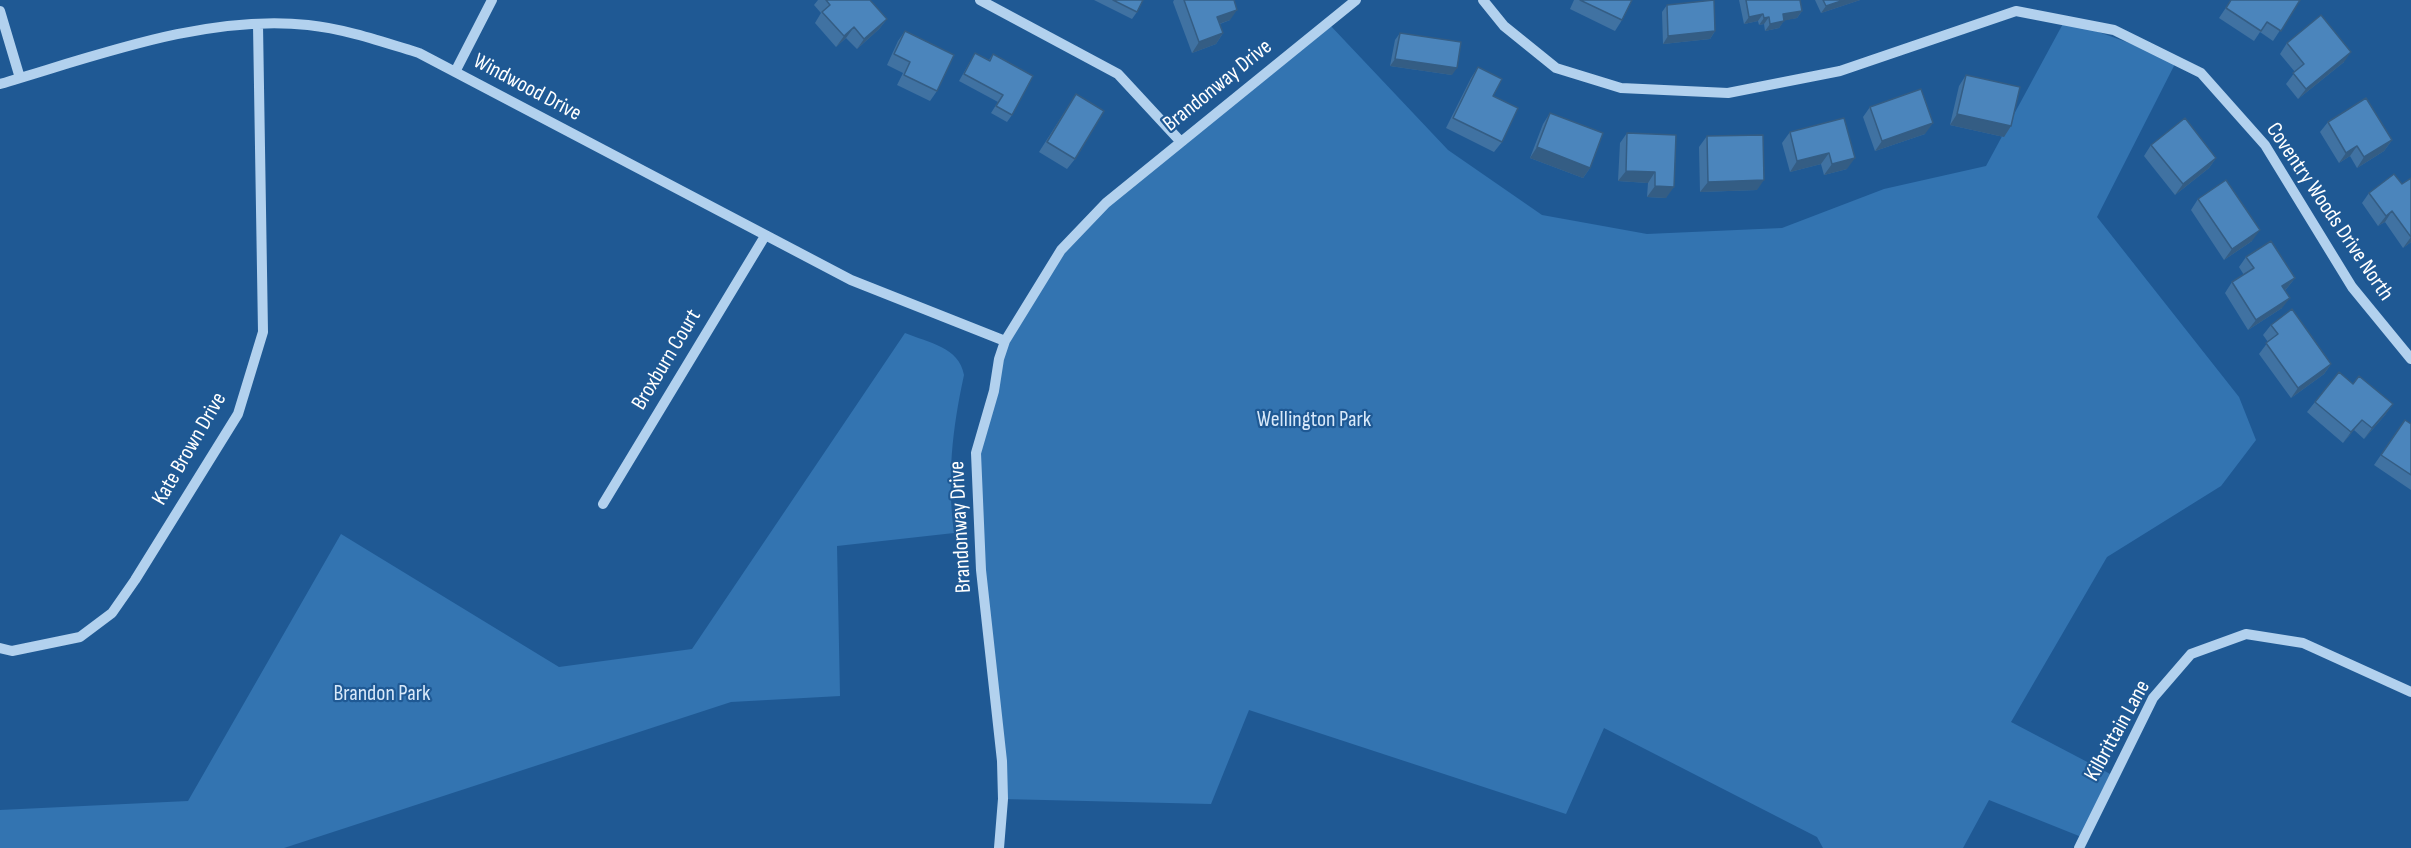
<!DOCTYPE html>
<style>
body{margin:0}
canvas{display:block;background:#1f5994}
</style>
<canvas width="2411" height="848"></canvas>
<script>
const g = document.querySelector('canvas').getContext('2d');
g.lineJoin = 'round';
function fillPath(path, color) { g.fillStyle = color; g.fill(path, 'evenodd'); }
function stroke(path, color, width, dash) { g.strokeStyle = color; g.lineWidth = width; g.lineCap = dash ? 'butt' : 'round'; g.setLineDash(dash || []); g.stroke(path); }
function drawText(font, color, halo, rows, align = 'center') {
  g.font = font + ' "Sofia Sans Condensed",sans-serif'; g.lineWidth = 4.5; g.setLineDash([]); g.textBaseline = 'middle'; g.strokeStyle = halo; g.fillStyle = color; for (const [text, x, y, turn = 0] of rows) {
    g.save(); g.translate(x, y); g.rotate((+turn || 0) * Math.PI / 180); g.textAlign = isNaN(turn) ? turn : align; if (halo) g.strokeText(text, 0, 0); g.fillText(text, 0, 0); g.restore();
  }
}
fillPath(new Path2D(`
 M2065,20L2177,60L2097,217L2239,397L2256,440L2221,486L2107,557L2011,722L2114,776L2084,838L1989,800L1963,848H1823L1817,837L1604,728L1566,814L1249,710L1211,804L1003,799L976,453L999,359L1061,250L1091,219L1328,23L1448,150L1542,215L1647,234L1782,228L1884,189L1986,166Z
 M905,333C929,343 959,347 964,375C952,430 947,478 954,533L837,546L840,696L731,702L284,848H0V810L188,801L341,534L559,667L692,649Z`), '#3374b1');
stroke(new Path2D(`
 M980,0L1118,74L1181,142
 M1483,0L1504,26L1556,68L1621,88L1728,93L1840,71L2016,11L2114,30L2201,73L2265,145L2352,287L2411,359
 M0,11L20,78
 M455,72L492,0
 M0,84C96,56 206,14 308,25C346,29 383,42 419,53L851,280L1005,341
 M603,504L765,236
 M0,648L12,651L80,637L112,613L135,580L238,414L263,332L258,25
 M999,848L1003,799L1002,761L981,570L976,453L994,391L999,359L1005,341L1061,250L1106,203L1356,0
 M2079,848L2153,698L2191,654L2246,634L2303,643L2411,692`), '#b2d1ee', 10);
fillPath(new Path2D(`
 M818,0H870L887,19L879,29L857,49L846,38L836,47L815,23L821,13L814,5Z
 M1094,0H1143L1137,12L1132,19Z
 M1174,0H1234L1230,20L1220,24L1223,33L1216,44L1192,53L1173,2Z
 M1574,0H1632L1622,20L1615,31L1570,9Z
 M1739,0H1800L1802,11L1797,18L1784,20L1779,28L1765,31L1764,24L1759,25L1758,21L1744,24Z
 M1815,0H1860L1821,13Z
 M2231,0H2300L2273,41L2260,32L2254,41L2219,18Z
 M1667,5L1715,31L1710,39L1663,44L1662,12Z
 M905,31L937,91L930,101L897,85L903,73L887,65L898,41Z
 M1400,33L1452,75L1390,66L1395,40Z
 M2287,43L2344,62L2298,99L2286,84L2295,72L2280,54Z
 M975,53L989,60L993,54L1012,115L1007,122L991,113L998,102L959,81Z
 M1478,67L1502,142L1494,152L1446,128L1471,78Z
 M1966,75L2011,126L2004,137L1950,125L1959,86Z
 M1076,94L1075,159L1067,169L1039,152Z
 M1870,107L1925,134L1875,151L1863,117Z
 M1550,113L1590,168L1583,178L1530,158L1543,124Z
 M1844,118L1847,169L1824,175L1821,164L1790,172L1782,143L1790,132Z
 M2328,122L2392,140L2384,151L2357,168L2350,156L2339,163L2320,132Z
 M1627,133L1676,135L1666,198L1647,197L1648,183L1618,181L1620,143Z
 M1707,136L1757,190L1700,192L1699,147Z
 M2151,145L2216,158L2209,168L2175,195L2144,156Z
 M2411,178V242L2403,248L2385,222L2378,226L2362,203L2369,193L2402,184Z
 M2198,199L2252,241L2224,260L2191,210Z
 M2246,257L2295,278L2287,288L2285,290L2282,308L2248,330L2225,293L2232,282L2244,275L2239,267Z
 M2271,325L2331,364L2324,374L2291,398L2259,354L2268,342L2263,335Z
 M2353,384L2393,404L2385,415L2364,439L2354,430L2343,443L2307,412L2315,402Z
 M2405,420L2411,424V490L2374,465Z`), '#4072a2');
fillPath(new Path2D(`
 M1844,0H1860L1821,13L1826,6Z
 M1237,10L1230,20L1210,27L1217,17Z
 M1802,11L1797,18L1778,22L1783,14Z
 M1763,14L1758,21L1744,24L1749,17Z
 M1769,17L1764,24L1759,25L1764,18Z
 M887,19L879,29L857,49L864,39Z
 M1784,21L1779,28L1765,31L1770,24Z
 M854,27L846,38L836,47L844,36Z
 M1715,31L1710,39L1663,44L1668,36Z
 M1223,33L1216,44L1192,53L1199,42Z
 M2351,52L2344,62L2298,99L2306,89Z
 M1395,59L1457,68L1452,75L1390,66Z
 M1957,114L2011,126L2004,137L1950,125Z
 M1933,123L1925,134L1875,151L1882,141Z
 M2392,140L2384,151L2357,168L2364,157Z
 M2357,146L2350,156L2339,163L2346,153Z
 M1537,147L1590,168L1583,178L1530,158Z
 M1829,153L1821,164L1790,172L1797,161Z
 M1855,158L1847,169L1824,175L1832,164Z
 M2216,158L2209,168L2175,195L2183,184Z
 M1626,171L1655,172L1648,183L1618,181Z
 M1764,180L1757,190L1700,192L1708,182Z
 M1655,186L1674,187L1666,198L1647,197Z
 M2392,211L2385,222L2378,226L2386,216Z
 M2260,230L2252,241L2224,260L2232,249Z
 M2411,237V242L2403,248Z
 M2295,278L2287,288L2275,296L2282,286Z
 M2290,298L2282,308L2248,330L2256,320Z
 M2331,364L2324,374L2291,398L2298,388Z
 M2393,404L2385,415L2364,439L2372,428Z
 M2362,420L2354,430L2343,443L2351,432Z`), '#345d84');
const building = new Path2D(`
 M826,0H870L887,19L864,39L854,27L844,36L822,12L830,5Z
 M1113,0H1143L1137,12Z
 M1184,0H1234L1237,10L1217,17L1223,33L1199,42Z
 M1580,0H1632L1622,20Z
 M1714,0L1715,31L1668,36L1667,5Z
 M1746,0H1800L1802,11L1783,14L1784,21L1770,24L1769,17L1764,18L1763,14L1749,17Z
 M1823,0H1844L1826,6Z
 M2231,0H2300L2281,31L2267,22L2261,31L2226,8Z
 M2321,15L2351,52L2306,89L2293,73L2304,64L2287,43Z
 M905,31L954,55L937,91L904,75L910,62L894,54Z
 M1400,33L1461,42L1457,68L1395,59Z
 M975,53L990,61L993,54L1033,76L1012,115L996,106L1003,95L964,74Z
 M1478,67L1502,79L1493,96L1518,108L1502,142L1453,118Z
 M1966,75L2020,87L2011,126L1957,114Z
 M1921,89L1933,123L1882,141L1870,107Z
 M1076,94L1104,111L1075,159L1047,142Z
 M2366,98L2392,140L2364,157L2357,146L2346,153L2328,122Z
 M1550,113L1603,133L1590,168L1537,147Z
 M1844,118L1855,158L1832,164L1829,153L1797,161L1790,132Z
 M2185,118L2216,158L2183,184L2151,145Z
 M1627,133L1676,135L1674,187L1655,186V172L1626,171Z
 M1763,135L1764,180L1708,182L1707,136Z
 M2394,174L2402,184L2411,178V237L2392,211L2386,216L2369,193Z
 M2226,180L2260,230L2232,249L2198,199Z
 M2271,241L2295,278L2282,286L2290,298L2256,320L2232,282L2254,268L2246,257Z
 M2292,309L2331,364L2298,388L2266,343L2278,334L2271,325Z
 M2339,372L2353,384L2359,376L2393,404L2372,428L2362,420L2351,432L2315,402Z
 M2405,420L2411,424V475L2381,455Z`);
fillPath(building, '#4b85bc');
stroke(building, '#345d84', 1.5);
drawText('22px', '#fff', '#1f5994', [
 ["Brandonway Drive",1218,86,-39],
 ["Windwood Drive",527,88,28],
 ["Coventry Woods Drive North",2329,212,56],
 ["Broxburn Court",667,360,-59],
 ["Kate Brown Drive",190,449,-60],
 ["Brandonway Drive",961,527,-93],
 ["Kilbrittain Lane",2118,731,-61]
]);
drawText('22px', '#d8e9fa', '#1f5994', [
 ["Wellington Park",1314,420],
 ["Brandon Park",382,694]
]);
</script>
